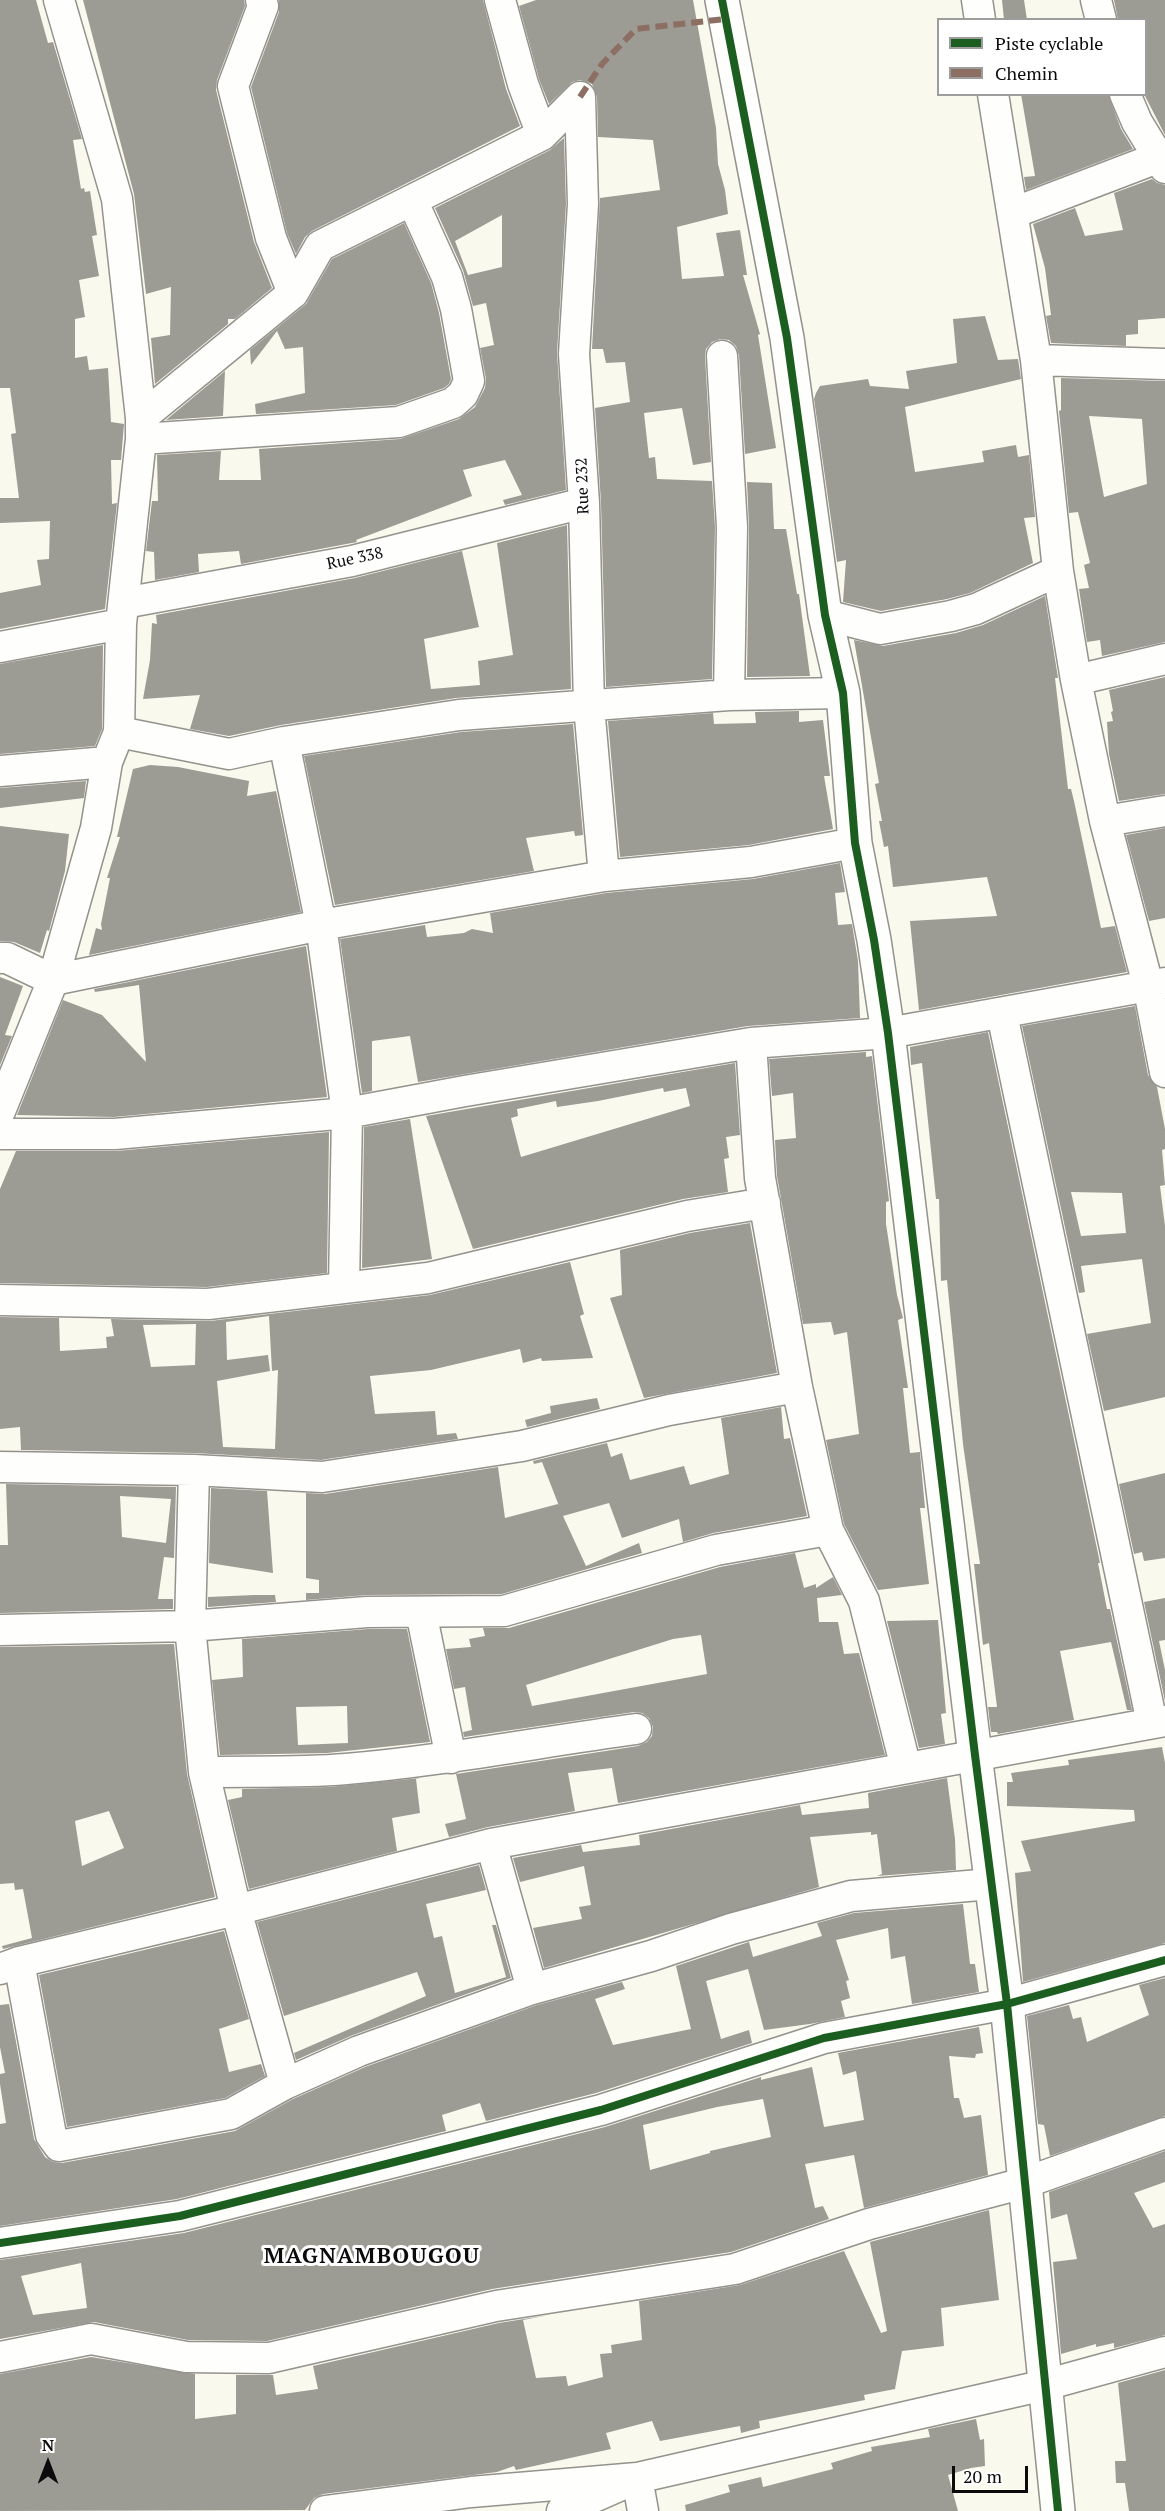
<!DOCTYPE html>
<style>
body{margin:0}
#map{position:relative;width:1165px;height:2511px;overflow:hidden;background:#faf9ed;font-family:"PT Serif",serif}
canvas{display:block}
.legend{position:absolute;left:937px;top:18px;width:210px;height:78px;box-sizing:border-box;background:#fff;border:2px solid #9d9d9d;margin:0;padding:8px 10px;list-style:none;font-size:18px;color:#0b0b0b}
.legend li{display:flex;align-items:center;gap:12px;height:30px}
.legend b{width:30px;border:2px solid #9d9d9d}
.north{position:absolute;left:18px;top:2433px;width:60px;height:60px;-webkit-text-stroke:4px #fff;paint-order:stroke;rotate:0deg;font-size:16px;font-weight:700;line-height:24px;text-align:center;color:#0b0b0b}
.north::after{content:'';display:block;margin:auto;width:21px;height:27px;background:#0b0b0b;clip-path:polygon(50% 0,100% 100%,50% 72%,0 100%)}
.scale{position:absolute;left:952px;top:2466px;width:76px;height:27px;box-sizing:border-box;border:3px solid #0b0b0b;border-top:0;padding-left:8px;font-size:18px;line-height:21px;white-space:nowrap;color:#0b0b0b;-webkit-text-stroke:4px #fff;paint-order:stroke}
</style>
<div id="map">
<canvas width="1165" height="2511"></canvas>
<ul class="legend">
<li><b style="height:8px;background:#1b5e20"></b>Piste cyclable</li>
<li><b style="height:8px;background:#8d6e63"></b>Chemin</li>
</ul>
<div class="north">N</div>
<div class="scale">20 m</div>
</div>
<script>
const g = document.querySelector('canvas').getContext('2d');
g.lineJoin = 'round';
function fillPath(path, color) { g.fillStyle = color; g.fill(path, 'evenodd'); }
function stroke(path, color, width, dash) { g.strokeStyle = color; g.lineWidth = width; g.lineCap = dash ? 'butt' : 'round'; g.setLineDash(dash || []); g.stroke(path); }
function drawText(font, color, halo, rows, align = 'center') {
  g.font = font + ' "PT Serif",serif'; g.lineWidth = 6; g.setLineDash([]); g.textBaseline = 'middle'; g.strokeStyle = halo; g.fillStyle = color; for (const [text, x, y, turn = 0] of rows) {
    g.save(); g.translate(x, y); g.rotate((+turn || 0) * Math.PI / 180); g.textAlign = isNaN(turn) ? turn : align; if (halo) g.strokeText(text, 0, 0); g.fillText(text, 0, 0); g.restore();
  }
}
fillPath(new Path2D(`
 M0,0H36L48,43L53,42L82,139L73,140L81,189L84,188L85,192L90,191L97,235L92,236L99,276L79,280L85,317L75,319V358L87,356L89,370L108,368L111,422L124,424L121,460H111L112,504L117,503L105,609L0,629V593L41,585L37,560L49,559L50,521L0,523V498H19L11,434L16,433L10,388H0Z
 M83,0H244L245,6L217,80L216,90L254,242L272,288L235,319H228V324L155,384L151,338L170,335L171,287L146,294L134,194Z
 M279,0H483L506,89L520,126L312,231L305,237L296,254L287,233L251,87L279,12Z
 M536,0H693L716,128L718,164L725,190L728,214L677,227L682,279L724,276L716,233L740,230L747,275H743L760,334L758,335L776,448L745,454L739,355L736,346L729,340L720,339L712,342L706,349L705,356L711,462L693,465L682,408L644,413L649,458L655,457L657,479L712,481L715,527L712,679L606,687L601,503L595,408L630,402L625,362L606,363L603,349H592L600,198L660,190L653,140L598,137L597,97L592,84L580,80L572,82L549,104L539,79L519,6Z
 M1002,0H1024L1027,20H1004Z
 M1114,0H1165V135L1144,94L1146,20H1118Z
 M1021,94H1108L1121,129L1133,149L1026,190L1024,177L1035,176Z
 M564,138L566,204L557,353L566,490L505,505L503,500L522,495L505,460L463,470L472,496L356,540L357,542L241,564L239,551L198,554L199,572L155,580L154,552L146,551L152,501H158L157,455L221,451L219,480H261L259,449L400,439L459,419L475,407L485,388L486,379L480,348L494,345L486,303L473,306L463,270L435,208L550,150ZM502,215V267L468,275L455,241Z
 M1152,179L1157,183L1165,185V318L1138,320V334L1126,335V346L1051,343L1046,316L1051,315L1045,268L1033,224L1075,208L1085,236L1123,230L1114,193Z
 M404,223L431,283L439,313L451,379L449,384L444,388L396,405L256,414L255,404L305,393L303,347L285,349L277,331L251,365L250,350L306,304L332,259Z
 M985,316L998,360L1018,359L1021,379L905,407L915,472L984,462L982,451L1016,445L1018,457L1029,455L1035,517L1024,518L1033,563L970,593L947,599L881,611L843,602L846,560L837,562L814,399L816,393L820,386L868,379L870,386L909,389L906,371L957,363L953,319Z
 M225,371L223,416L166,420Z
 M1061,378L1165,381V642L1102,656L1100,640L1087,642L1079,589L1089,588L1084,565L1090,563L1078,512L1069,513L1059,411L1061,410ZM1089,416L1142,419L1147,484L1104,497Z
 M747,482L772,483L774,529H786L797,594H799L810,676L747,677L749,527Z
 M567,525L571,689L456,698L281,725L229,736L190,729L200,695L143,699L150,660L152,623L157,624L156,615L355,578L462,551L479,627L424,639L431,689L480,685L478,661L513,655L497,543Z
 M1045,596L1058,678H1055L1068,789H1071L1074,801L1101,928L1115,926L1127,972L919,1010L910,921L997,916L987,877L893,887L888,846L884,847L879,821H882L875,784L879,783L854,640L883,646L956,633L983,625Z
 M103,645L102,729L95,746L0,754V664Z
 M1165,677V794L1119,801L1109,754L1107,722L1113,721L1111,712L1113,711L1109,690Z
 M799,711V722L823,720L830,776H824L833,829L749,845L620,857L608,721L713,713L714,724L756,723L755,712Z
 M573,724L583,835L575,836L574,831L526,838L534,871L335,905L304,756L461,732Z
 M150,765L178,767L249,781L247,796L276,791L301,912L89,955L96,928L102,930L101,924L110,878H107L120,837H117L133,769Z
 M86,781L84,798L0,808V788Z
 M0,826L69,834L65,871L49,931L47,930L40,953L14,942L0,941Z
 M1165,828V918L1149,921L1126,835Z
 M840,863L845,892L835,893L838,925L852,924L858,961L860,1018L748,1026L418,1082L410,1036L372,1041V1091L362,1093L340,939L425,925L427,937L464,933L472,929L493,933L490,913L606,893L753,879Z
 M306,946L327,1097L114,1117L17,1115L63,1000L102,1015L146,1062L139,985L95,992L94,989Z
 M0,977L23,986L5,1035L12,1036L0,1065Z
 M1135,1006L1148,1075L1157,1087L1165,1129V1149L1162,1150L1165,1185L1160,1186L1165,1226V1397L1104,1411L1087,1334L1151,1323L1142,1259L1081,1266L1085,1292L1079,1293L1022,1026ZM1071,1192L1122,1193L1126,1233L1081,1236Z
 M988,1032L1100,1563H1098L1107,1609H1110L1132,1710H1127L1111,1642L1060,1651L1074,1720L998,1734L997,1732H991L988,1707H997L989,1643L983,1645L974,1564H980L963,1444L947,1280L941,1281L939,1199H936L922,1063L911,1065L910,1047Z
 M866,1052V1057L872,1056L889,1201L886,1202V1224L897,1295L903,1318L898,1320L908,1388H903L910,1453L920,1452L922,1476L925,1508H920L929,1584L878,1590L844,1524L826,1440L859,1434L847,1332L834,1335L831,1322L803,1324L777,1176L775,1140L796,1138L793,1093L772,1096L769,1059Z
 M735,1063L740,1135L726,1137L729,1158L724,1159L728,1192L683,1199L473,1249L426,1116ZM663,1088L664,1092L686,1088L690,1106L521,1157L511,1118L518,1116L517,1109L556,1101L557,1107L598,1101Z
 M410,1119L432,1259L362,1268L364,1127Z
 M329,1132L327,1273L207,1287L0,1283V1189L16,1151H116Z
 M750,1223L777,1373L644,1398L610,1298L622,1295L620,1250L690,1233Z
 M570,1262L584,1314L580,1316L593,1358L542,1361L541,1358L523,1363L520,1349L431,1370L370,1376L375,1414L435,1411L437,1435L456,1433L458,1439L321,1460L194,1453L21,1450L20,1427L0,1429V1317L59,1318L60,1351L107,1348L106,1337L114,1336L111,1319L210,1321L430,1295ZM269,1316L272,1371L278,1370L275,1449L223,1447L217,1381L270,1371L268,1355L227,1360L226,1322ZM196,1324L195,1365L151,1367L143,1325Z
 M597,1398L600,1409L527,1427L525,1420L551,1413L550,1406Z
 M781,1407L784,1439L790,1438L807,1516L713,1533L683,1542L679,1519L622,1538L609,1503L563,1516L586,1566L639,1543L642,1553L502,1594L367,1595L306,1600V1593H319V1580L306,1578V1493L325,1494L498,1467L505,1518L558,1504L559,1506L542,1462L534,1464L533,1461L607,1443L611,1457L622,1453L630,1480L684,1466L690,1485L729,1474L721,1418Z
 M1165,1473V1558L1144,1561L1142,1552L1134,1554L1119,1484Z
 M6,1484L176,1487L174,1558L164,1557L158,1599H173V1609L0,1613V1545H8ZM120,1496L171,1499L166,1543L122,1537Z
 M211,1488L267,1491L273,1573L209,1563Z
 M795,1553L804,1588L816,1584V1588L833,1577L842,1595L817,1598L819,1622H838L844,1654L859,1653L885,1755L618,1803L612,1768L568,1773L575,1811L488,1827L449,1837L445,1824L466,1819L456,1774L638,1746L647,1742L652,1736L653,1727L649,1718L642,1713L634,1712L464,1737L463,1732L472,1730L465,1687L454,1689L446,1649L471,1647L469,1639L485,1636L483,1628H509L720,1567ZM701,1635L707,1674L532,1706L526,1685L673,1639Z
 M255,1595H275L276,1602L208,1607V1597Z
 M1165,1598V1640L1159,1641L1165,1670V1701L1144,1602Z
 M938,1620L946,1713L941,1714L945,1744L919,1748L887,1621Z
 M368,1629H407L430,1742L327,1753L220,1755L212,1680L243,1677L242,1639ZM347,1706L348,1743L298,1745L296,1707Z
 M174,1644L187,1774L215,1897L3,1949L2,1946L32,1938L23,1889L15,1890L14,1883L0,1884V1647ZM109,1811L124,1848L82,1866L75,1821Z
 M1162,1747L1165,1763V1943L1023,1982L1015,1873L1031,1871L1021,1841L1135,1821L1134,1810L1007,1806V1782H1013L1011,1773L1069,1765L1068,1760Z
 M420,1778L416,1779L420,1813L392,1818L397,1851L249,1889L228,1800L242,1797V1789L329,1787Z
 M947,1778L955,1839L956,1870L877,1876L882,1874L877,1834L871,1835V1832L810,1837L819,1887L544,1968L532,1924L533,1928L582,1919L579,1907L591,1905L584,1866L520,1882L513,1858L581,1845L583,1852L640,1845L639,1835L800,1805L802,1815L869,1808L868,1793Z
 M479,1865L486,1890L426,1904L434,1938L442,1936L455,1993L506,1977L492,1925H496L511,1978L353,2035L296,2060L294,2053L426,1996L417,1972L284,2016L257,1922Z
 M963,1904L970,1964H975L979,1992L912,2004L905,1956L891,1959L888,1928L836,1940L849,1980L846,1981L850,1998L841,2001L845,2017L810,2024L764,2030L748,1969L706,1981L721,2039L749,2030L752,2043L596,2093L486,2121L480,2103L442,2115L446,2131L177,2199L0,2226V2124L6,2123L0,2084V2074L5,2073L0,2047V2005L9,2004L34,2139L45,2157L53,2162L62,2163L235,2131L293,2099L365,2067L537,2005L622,1982L625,1989L595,1999L613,2045L691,2029L676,1966L749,1942L753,1957L822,1936L817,1923L854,1913Z
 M224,1931L249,2019L219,2029L229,2072L261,2064L265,2076L225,2098L67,2127L39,1975Z
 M1165,1978V2116L1050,2156L1044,2125L1038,2124L1027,2016L1069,2005L1073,2019L1081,2017L1087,2042L1149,2015L1139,1985Z
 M979,2027L983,2053L976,2054L975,2058L949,2056L954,2098H959L964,2118L981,2115L988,2175L864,2208L854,2155L805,2164L815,2208L823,2206L829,2219L731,2252L492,2289L267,2341L188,2340L94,2322L0,2339V2260L184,2233L605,2127L761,2077V2080L812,2067L824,2127L864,2120L856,2071L843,2075L838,2053ZM763,2099L771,2137L710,2151V2153L650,2170L643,2125L717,2107ZM81,2263L87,2308L33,2315L21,2276Z
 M1165,2151V2182L1134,2193L1153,2228L1165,2224V2335L1114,2348V2343L1096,2347V2344L1061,2354L1053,2262L1077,2259L1067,2214L1051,2219L1049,2192Z
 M989,2210L999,2300L941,2308L944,2346L902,2351L895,2389L864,2395L865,2400L759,2421L760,2428L741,2433L740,2426L660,2441L652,2421L606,2433L611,2449L516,2470L514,2466L497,2472L323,2494L314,2498L305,2510L0,2511V2374L91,2357L195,2374V2419L236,2414V2375H273L276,2395L318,2389L313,2366L499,2323L549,2315L523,2320L536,2378L566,2376L568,2386L603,2377L600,2354L612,2353L611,2345L642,2340L639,2301L740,2285L844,2251L881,2333L887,2331L870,2242Z
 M1165,2370V2511H1129L1125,2483H1116L1115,2461H1126L1118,2383Z
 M976,2419L980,2440L984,2439L985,2466L971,2468L948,2475L958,2511H686L685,2505L730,2492L728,2485L761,2477L763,2487L833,2469L831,2463L872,2451L871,2447L930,2437L928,2429Z`), '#9c9b94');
const minor = new Path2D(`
 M261,0L263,6L233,86L271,238L293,293
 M500,0L523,84L542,135
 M977,0L980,20
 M1096,0L1101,20
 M993,94L1036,360L1058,571L1076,680L1105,821L1148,985L1165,1072
 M1125,94L1137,122L1165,168
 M580,97L583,204L574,354L584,503L589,706L604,876
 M1013,213L1165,155
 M722,356L732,527L729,695
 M1036,360L1165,364
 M141,418L293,293L320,246L542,135L580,97
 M141,439L399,422L453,403L463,394L469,381L456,309L447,277L412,200
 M124,603L352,561L584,503
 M825,615L880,629L951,616L976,609L1058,571
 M0,647L121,624
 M1076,680L1165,659
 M119,732L229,754L284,742L459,715L729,695L843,693
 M284,742L321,925L347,1113L344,1287
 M0,771L107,762
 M1105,821L1165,811
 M0,958H7L53,980L321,925L604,876L751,862L855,843
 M1002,1014L1152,1723
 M751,1043L760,1178L797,1387L828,1530L864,1601L906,1768
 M0,1111L53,980L96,828L107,762L119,732L121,624L141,439V418L117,199L59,0
 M0,1134H115L347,1113L465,1091L751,1043L888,1033L1165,983
 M0,1300L208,1304L428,1278L687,1216L765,1203
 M0,1467L194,1470L322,1477L522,1446L669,1410L797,1387
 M194,1470L190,1626L204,1772L236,1910L285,2084
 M421,1612L451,1758
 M0,1630L190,1626L367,1612L504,1611L716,1550L828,1530
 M204,1772C251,1771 299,1773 346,1769C443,1761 539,1742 636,1729
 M491,1844L532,1989
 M19,1962L51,2135L59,2146L231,2114L285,2084L359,2051L532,1989L651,1956L731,1929L851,1896L991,1884
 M0,1969L19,1962L236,1910L491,1844L1165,1721
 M0,2243L180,2216L601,2110L824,2038L1007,2004L1165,1960
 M0,2357L91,2339L186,2357L269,2358L496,2306L735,2269L869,2224L1024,2183L1165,2133
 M325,2511L471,2492L637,2478L1045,2385L1165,2352
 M562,2511L637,2478L643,2511`);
const tertiary = new Path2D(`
 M722,0L787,338L825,615L843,693L855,843L874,940L888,1033L975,1755L1007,2004L1058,2511`);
stroke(minor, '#93928d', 33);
stroke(tertiary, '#93928d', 36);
stroke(minor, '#fefefc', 30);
stroke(tertiary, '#fefefc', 33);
stroke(new Path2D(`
 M580,97L602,64L636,29L725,19`), '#8d6e63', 6, [12, 6]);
stroke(new Path2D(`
 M722,0L787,338L825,615L843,693L855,843L874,940L888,1033L975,1755L1007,2004L1058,2511
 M0,2243L180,2216L601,2110L824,2038L1007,2004L1165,1960`), '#1b5e20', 8);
drawText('16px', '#0b0b0b', '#fff', [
 ["Rue 232",583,486,-92],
 ["Rue 338",355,559,-12]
]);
g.letterSpacing = '1.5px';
drawText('bold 22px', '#0b0b0b', '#fff', [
 ["MAGNAMBOUGOU",372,2257]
]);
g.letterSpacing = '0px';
</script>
